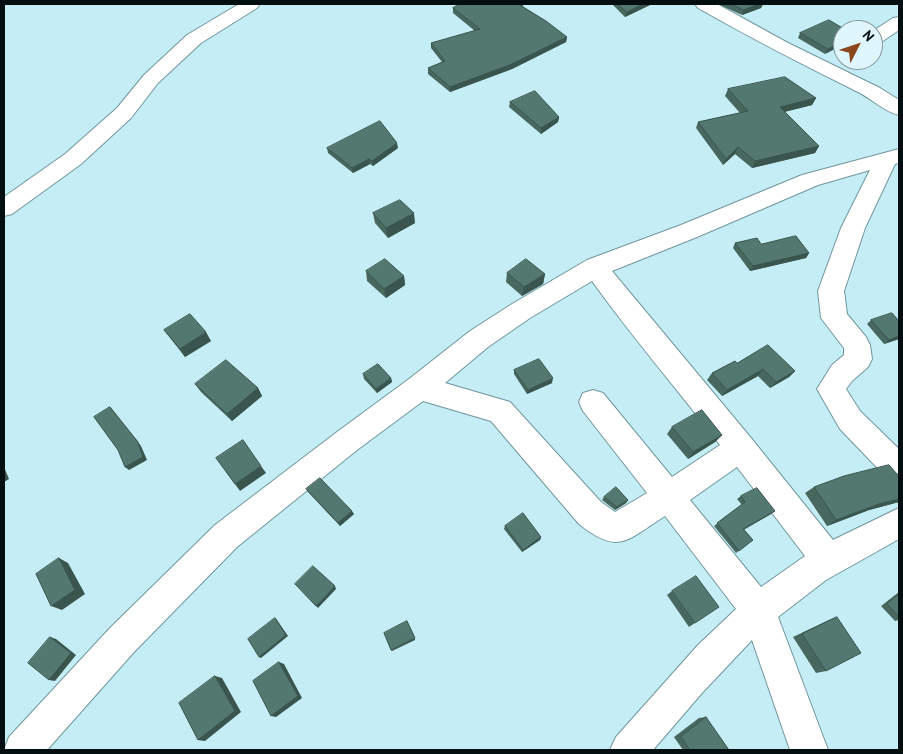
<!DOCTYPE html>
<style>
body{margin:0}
#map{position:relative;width:903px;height:754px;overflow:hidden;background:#c5edf5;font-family:"PT Sans",sans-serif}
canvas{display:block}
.frame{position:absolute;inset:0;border:5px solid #020e10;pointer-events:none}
.north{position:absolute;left:833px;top:20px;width:50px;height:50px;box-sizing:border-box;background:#dff7fc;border:1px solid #879a9e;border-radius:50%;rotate:49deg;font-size:14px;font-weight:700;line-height:20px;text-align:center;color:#020e10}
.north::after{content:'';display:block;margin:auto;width:18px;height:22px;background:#8c481c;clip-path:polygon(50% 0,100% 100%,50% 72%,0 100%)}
</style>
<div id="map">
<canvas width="903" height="754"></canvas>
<div class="frame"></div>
<div class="north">N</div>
</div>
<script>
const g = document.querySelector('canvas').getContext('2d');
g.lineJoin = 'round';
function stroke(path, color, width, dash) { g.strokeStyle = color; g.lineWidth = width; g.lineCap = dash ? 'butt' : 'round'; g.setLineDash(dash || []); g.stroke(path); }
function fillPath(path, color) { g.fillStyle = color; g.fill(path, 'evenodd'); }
const minor = new Path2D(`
 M239,4H260L257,8L201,43L158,83L131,118L81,164L12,214L4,216V197L65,154L117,108L144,75L187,35Z
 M695,4H717L788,43L880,88L899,100V115C885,112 873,100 860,93C805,66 751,38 698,8Z
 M899,17V30L880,43L873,45V31L893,18Z
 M899,149V163L895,164L865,228L844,291L847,314L866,337L870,345L872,359L868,367L852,381L846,389L860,411L899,449V483L888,479L840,429L817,389L832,365L844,355V348L821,318L818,291L841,228L870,170L818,185L697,237L612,271L751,438L833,540L899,508V539L826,580L778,617L828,750H790L752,640L702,693L653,750H610L616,737L698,645L736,609L665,516C627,540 619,556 579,524L491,421L423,401L357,450L237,547L134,652L47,750H4L9,737L110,628L215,525L337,432L409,379L470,331L512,304L587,260L681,225L802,175ZM592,281C632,337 678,390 720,445L672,477L603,393L593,390L583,393L579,402L583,411L647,493L615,512L601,502L510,402L445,383L488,347L530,318ZM737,467L805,556L761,587L690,500Z`);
stroke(minor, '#70969d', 2);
fillPath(minor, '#fff');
fillPath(new Path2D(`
 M523,4V7L567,37L566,42L512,69L450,92L428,74V68L442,62L431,48V43L475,31L453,13V8Z
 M612,4H650V5L625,17Z
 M718,4H763L761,8L742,15Z
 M846,30L825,54L798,38L800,33Z
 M728,89L816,98L812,105L784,112L819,146L815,153L752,168L735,154L723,165L696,128L698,122L740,113L725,96Z
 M510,102L559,117L558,122L541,134L509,107Z
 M327,148H398L373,166L370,164L353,173L328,153Z
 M373,213L415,223L388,238L375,223Z
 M735,243L761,244L809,253L806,258L750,271L733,248Z
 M366,271L404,276L405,285L386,298L367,281Z
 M507,273L545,274L543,284L522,296L506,282Z
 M871,320L899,321V339L884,344L867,324Z
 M164,330L211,341L185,357Z
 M737,363L795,371L789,377L770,388L758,376L722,396L707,380L712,373Z
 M514,370L552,383L527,394L514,374Z
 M363,374L391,378L392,382L377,393L364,379Z
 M195,384L258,388L262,396L232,421L201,392Z
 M672,427L722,435L715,442L688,459L667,434Z
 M897,474L899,475V502L869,510L827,526L805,493L814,487Z
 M306,489L354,514L340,526L308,492Z
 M741,496L771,514L744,529L753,540L736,553L714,526L742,505L737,499Z
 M604,497L628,500L626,503L615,510L602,500Z
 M505,526L541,537L540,540L522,552L504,529Z
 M672,591L695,623L689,627L667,595Z
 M899,592V620L895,621L881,606Z
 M837,617L826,671L816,673L793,637L827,621Z
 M706,717L729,750H683L674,737L699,718Z`), '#47675f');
fillPath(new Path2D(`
 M643,4H650V5L625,17L627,12Z
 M759,4H763L761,8L742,15L744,10Z
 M567,37L566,42L512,69L450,92V87Z
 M843,41V45L825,54L828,49Z
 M816,98L812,105L776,114L780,107Z
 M559,117L558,122L541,134V128Z
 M397,143L398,148L373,166L372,161Z
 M819,146L815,153L752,168L755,161Z
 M738,147L735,154L723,165L726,159Z
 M369,159L370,164L353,173L352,168Z
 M414,213L415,223L388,238L386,228Z
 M809,253L806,258L750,271L753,266Z
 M545,274L543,284L522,296L524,287Z
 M404,276L405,285L386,298L384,289Z
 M206,332L211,341L185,357L180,349Z
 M899,336V339L884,344L889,340Z
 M763,369L758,376L722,396L727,390Z
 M795,371L789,377L770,388L776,382Z
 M391,378L392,382L377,393L376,389Z
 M553,378L552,383L527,394L528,390Z
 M258,388L262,396L232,421L227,414Z
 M110,407L141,446L147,460L129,470L125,467Z
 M722,435L715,442L688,459L693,452Z
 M261,466L266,473L240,491L235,484Z
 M4,467L9,479L4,482Z
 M899,499V502L869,510L827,526L836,520L879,504Z
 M628,500L626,503L615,510L617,507Z
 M352,511L354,514L340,526L338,523Z
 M775,511L771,514L740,532L743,529Z
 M541,537L540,540L522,552L523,550Z
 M59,558L68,563L85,594L62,610L51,606Z
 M335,586L336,589L318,608L316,606Z
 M275,618L277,620L288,636L261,658L259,657Z
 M50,637L56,639L76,655L55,681L49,680Z
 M415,638V640L392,651L391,650Z
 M279,662L284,664L302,698L276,717L271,716Z
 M215,676L222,678L241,712L205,741L198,740Z`), '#3a544e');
const building = new Path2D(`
 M460,4H523L520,5L546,21L567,37L512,64L450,87L428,68L445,61L431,43L480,29L453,8Z
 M618,4H643L627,12Z
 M731,4H759L744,10Z
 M829,20L846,30H843V41L828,49L800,33Z
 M785,77L816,98L780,107L819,146L755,161L738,147L726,159L698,122L748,111L728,89Z
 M535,91L559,117L541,128L510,102Z
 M380,121L397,143L372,161L369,159L352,168L327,148Z
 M400,200L414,213L386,228L373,213Z
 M796,236L809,253L753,266L735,243L757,238L761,244Z
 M385,259L404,276L384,289L366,271Z
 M526,259L545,274L524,287L507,273Z
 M892,313L899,321V336L889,340L871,320Z
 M190,314L206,332L180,349L164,330Z
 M768,345L795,371L776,382L763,369L727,390L712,373L735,361L737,363Z
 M539,359L553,378L528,390L514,370Z
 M226,360L258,388L227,414L195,384Z
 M378,364L391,378L376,389L363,374Z
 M110,407L138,442L143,457L125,467L118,450L94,417Z
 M702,410L722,435L693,452L672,427Z
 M243,440L261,466L235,484L216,458Z
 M889,465L897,474L899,475V499L879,504L836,520L814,487L844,476Z
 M320,478L352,511L338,523L306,489Z
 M616,487L628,500L617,507L604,497Z
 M757,488L775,511L743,529L753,540L739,551L717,523L745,502L741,496Z
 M523,513L541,537L523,550L505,526Z
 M59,558L75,590L51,606L36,574Z
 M313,566L335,586L316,606L295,584Z
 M696,576L719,607L695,623L672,591Z
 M899,594V617L887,604Z
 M837,617L861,653L826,671L802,634Z
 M275,618L286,635L259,657L248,639Z
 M407,621L415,638L391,650L384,633Z
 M50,637L71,653L49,680L28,663Z
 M279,662L298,696L271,716L253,681Z
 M215,676L235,711L198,740L179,703Z
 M706,717L729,750H690L681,737Z`);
fillPath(building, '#53786f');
stroke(building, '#3a544e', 1);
</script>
